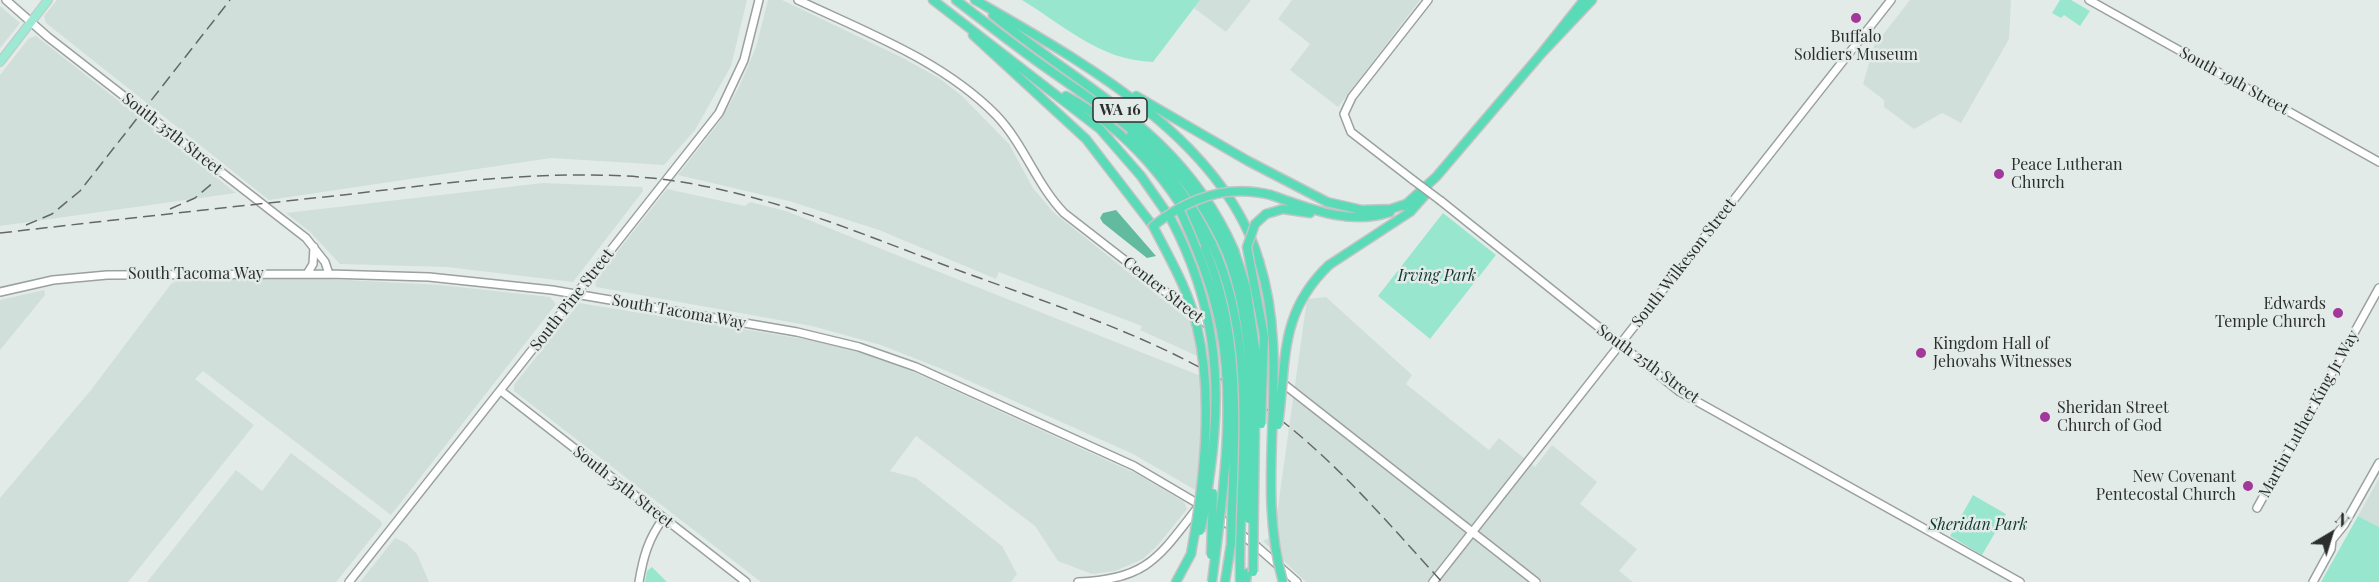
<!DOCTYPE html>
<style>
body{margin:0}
#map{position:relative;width:2379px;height:582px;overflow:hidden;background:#e3ebe8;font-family:"Playfair Display",serif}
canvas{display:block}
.north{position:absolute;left:2301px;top:504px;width:60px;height:60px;-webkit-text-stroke:4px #e3ebe8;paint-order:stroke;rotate:38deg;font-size:16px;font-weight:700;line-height:24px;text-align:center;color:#2b2e2d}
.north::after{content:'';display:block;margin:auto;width:21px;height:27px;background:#2b2e2d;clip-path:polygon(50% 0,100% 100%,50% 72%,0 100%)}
</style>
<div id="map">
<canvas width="2379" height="582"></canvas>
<div class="north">N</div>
</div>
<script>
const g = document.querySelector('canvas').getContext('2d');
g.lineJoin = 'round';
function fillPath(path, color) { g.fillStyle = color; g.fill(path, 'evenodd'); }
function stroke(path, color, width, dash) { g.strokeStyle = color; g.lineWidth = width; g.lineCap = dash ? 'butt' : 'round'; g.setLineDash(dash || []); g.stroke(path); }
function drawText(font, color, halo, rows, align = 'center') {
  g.font = font + ' "Playfair Display",serif'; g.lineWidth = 5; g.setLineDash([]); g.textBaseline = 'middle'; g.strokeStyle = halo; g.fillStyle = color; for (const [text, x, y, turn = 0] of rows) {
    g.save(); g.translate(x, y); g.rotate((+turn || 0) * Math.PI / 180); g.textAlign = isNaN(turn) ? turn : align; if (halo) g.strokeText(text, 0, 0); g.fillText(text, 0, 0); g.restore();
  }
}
fillPath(new Path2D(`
 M57,0H747L731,66L695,130L664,165L551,158L269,200L46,23L44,16Z
 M768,0H782L901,57L939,78L962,96L1009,144L1033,188L1053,212L1200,329L1206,360L1140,330L1142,326L999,272L996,279L879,230L789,201L678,175L720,121L739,87L756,47Z
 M1200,0H1251L1226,32L1194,8Z
 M1292,0H1420L1338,107L1290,70L1310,44L1278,19Z
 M1910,0H2011L2009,39L1961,123L1942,113L1914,129L1884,107V100L1863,84L1874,46Z
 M0,6L20,23L0,48Z
 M36,36L236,193L0,226V75L29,38Z
 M543,183L642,187L643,191L573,282L447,267L340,264L310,232L286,213Z
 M667,189L745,206L750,202L786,211L1206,378L1197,491L1133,454L947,371L881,345L812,326L596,287L595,280Z
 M253,279H329L440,285L550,297L556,304L391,515L203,371L195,379L254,425L128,582H0V498L91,390L171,284L176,281Z
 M44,290L45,295L0,350V300Z
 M1326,297L1412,375L1406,384L1489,450L1499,438L1535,467L1552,445L1597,482L1580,504L1637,549L1619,571L1633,582H1306L1263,541L1274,535L1307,299Z
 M579,303L817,341L864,353L909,370L1137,474L1184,502L1187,509L1158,545L1143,559L1115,571L1092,574L1058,561L1035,526L916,436L890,471L916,478L1002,546L1017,574L1011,582H761L514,391V385Z
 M291,453L381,521L382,525L336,582H147L236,470L262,491Z
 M2379,478V527L2358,516Z
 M395,538L406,543L417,554L429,582H360Z`), '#d0dfd9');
fillPath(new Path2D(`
 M1022,0H1200L1153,62C1099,60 1065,26 1022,0Z
 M2060,0H2071L2090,11L2080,26L2064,15L2061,18L2052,13Z
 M1443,213L1496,255L1430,339L1378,296Z
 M1973,495L2006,514L1982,555L1950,536Z
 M2358,516L2379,527V582H2321Z
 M652,567L667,582H645L647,571Z`), '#98e6cd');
fillPath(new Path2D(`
 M1116,210L1156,256L1147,258L1103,223L1100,218L1103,213Z`), '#62ba9f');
const secondary = new Path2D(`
 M6,0L48,37L306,238L325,262L329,274
 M798,0C866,32 943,61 996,115C1024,144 1036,184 1064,213L1225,338
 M2089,0L2379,162
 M1413,180L1351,132L1344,114L1352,97L1428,0
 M1441,201L1680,392L2020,582
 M307,274L313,264L314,247
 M0,292L53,280L107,275L329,274L429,277L552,290L797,332L859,347L916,367L1134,466L1202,506
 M1262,367L1536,582
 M501,391L746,582
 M2257,508L2379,288
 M1216,515L1255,545L1297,582
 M349,582L719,113L744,60L759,0
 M639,582C643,558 648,539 663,519
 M1078,582C1147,580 1159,557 1198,507
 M1433,582L1891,0
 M2313,582L2331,549L2332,540L2344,525L2379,463`);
const primary = new Path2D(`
 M0,62L48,0`);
const highway = new Path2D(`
 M933,0L1100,129L1141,176L1171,219
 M956,0C989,25 1021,51 1055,74C1134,130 1186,161 1227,253
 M975,0C1079,60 1223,138 1259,261
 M1584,0L1541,54L1592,0
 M993,15C1087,92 1182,132 1234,250
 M973,35L1086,139L1153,226
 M1066,96C1127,129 1175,186 1205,248
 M1136,96L1248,161L1327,202L1362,210L1391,209L1409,203
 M1131,135C1165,165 1192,203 1212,244
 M1271,195C1308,208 1350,226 1390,212
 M1404,206L1436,177L1541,54
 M1266,214L1283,209L1310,213
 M1329,265L1410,212L1427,193
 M1176,582L1191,554
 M1225,582L1231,544
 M1240,582V559
 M1246,582L1247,573`);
stroke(secondary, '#9aa19f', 10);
stroke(primary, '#c4c4c4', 10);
stroke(highway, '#c4c4c4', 11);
stroke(secondary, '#fff', 7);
stroke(primary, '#9ce9d4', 8);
stroke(highway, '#5adbb8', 8);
stroke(new Path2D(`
 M170,209L195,198L215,181
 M26,225L52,214L80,191L230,0
 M0,233C114,220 229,207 343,195C437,184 530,171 625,176C744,182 853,231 963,272C1067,310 1179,344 1269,411C1335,460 1387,522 1442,582`), '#636866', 1.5, [12, 6]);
const secondaryBridge = new Path2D(`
 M1413,180L1441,201`);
const highwayBridge = new Path2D(`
 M1179,208C1197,248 1213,287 1221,330C1236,409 1222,503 1212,582
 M1171,219C1215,303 1223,380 1210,473C1207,492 1206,512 1200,531
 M1212,244C1257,340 1241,456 1240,559
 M1205,248C1245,343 1233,443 1231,544
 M1234,250L1246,287L1256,354L1253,572
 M1227,253C1259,338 1250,429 1249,519
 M1259,261C1293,367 1253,478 1283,582
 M1261,424L1264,336L1247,247L1255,224L1266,214
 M1278,425C1287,361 1278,314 1329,265
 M1191,554C1204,484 1214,397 1197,327C1189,291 1170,259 1153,226C1188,198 1226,184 1271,195
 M1211,555L1213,493`);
stroke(secondaryBridge, '#9aa19f', 10, []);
stroke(highwayBridge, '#c4c4c4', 11, []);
stroke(secondaryBridge, '#fff', 7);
stroke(highwayBridge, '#5adbb8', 8);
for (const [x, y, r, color] of [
 [1856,18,6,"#a2389a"],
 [1999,174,6,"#a2389a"],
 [2338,313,6,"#a2389a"],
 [1921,353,6,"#a2389a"],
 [2045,417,6,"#a2389a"],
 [2248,486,6,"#a2389a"]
]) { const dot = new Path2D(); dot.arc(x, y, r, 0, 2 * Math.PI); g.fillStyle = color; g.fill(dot); stroke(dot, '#e3ebe8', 2); }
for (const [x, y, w] of [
 [1120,110,54]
]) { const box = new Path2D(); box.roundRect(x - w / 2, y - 12, w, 24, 4.5); g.fillStyle = '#e3ebe8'; g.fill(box); stroke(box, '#2b2e2d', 1.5); }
drawText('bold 15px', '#2b2e2d', null, [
 ["WA 16",1120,110]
]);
drawText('16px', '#2b2e2d', '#e3ebe8', [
 ["Buffalo",1856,37,"center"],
 ["Soldiers Museum",1856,55,"center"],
 ["Peace Lutheran",2011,165],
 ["Church",2011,183],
 ["Edwards",2326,304,"right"],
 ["Temple Church",2326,322,"right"],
 ["Kingdom Hall of",1933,344],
 ["Jehovahs Witnesses",1933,362],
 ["Sheridan Street",2057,408],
 ["Church of God",2057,426],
 ["New Covenant",2236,477,"right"],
 ["Pentecostal Church",2236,495,"right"]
], 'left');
drawText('16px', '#2b2e2d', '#e3ebe8', [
 ["South 19th Street",2234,81,29],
 ["South 35th Street",172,134,38],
 ["South Wilkeson Street",1684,263,-52],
 ["South Tacoma Way",196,274],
 ["Center Street",1163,290,38],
 ["South Pine Street",572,300,-52],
 ["South Tacoma Way",679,312,10],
 ["South 25th Street",1648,364,36],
 ["Martin Luther King Jr Way",2309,414,-61],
 ["South 35th Street",623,487,38]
]);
drawText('italic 16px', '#0e372c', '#e3ebe8', [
 ["Irving Park",1437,276],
 ["Sheridan Park",1978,525]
]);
</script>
